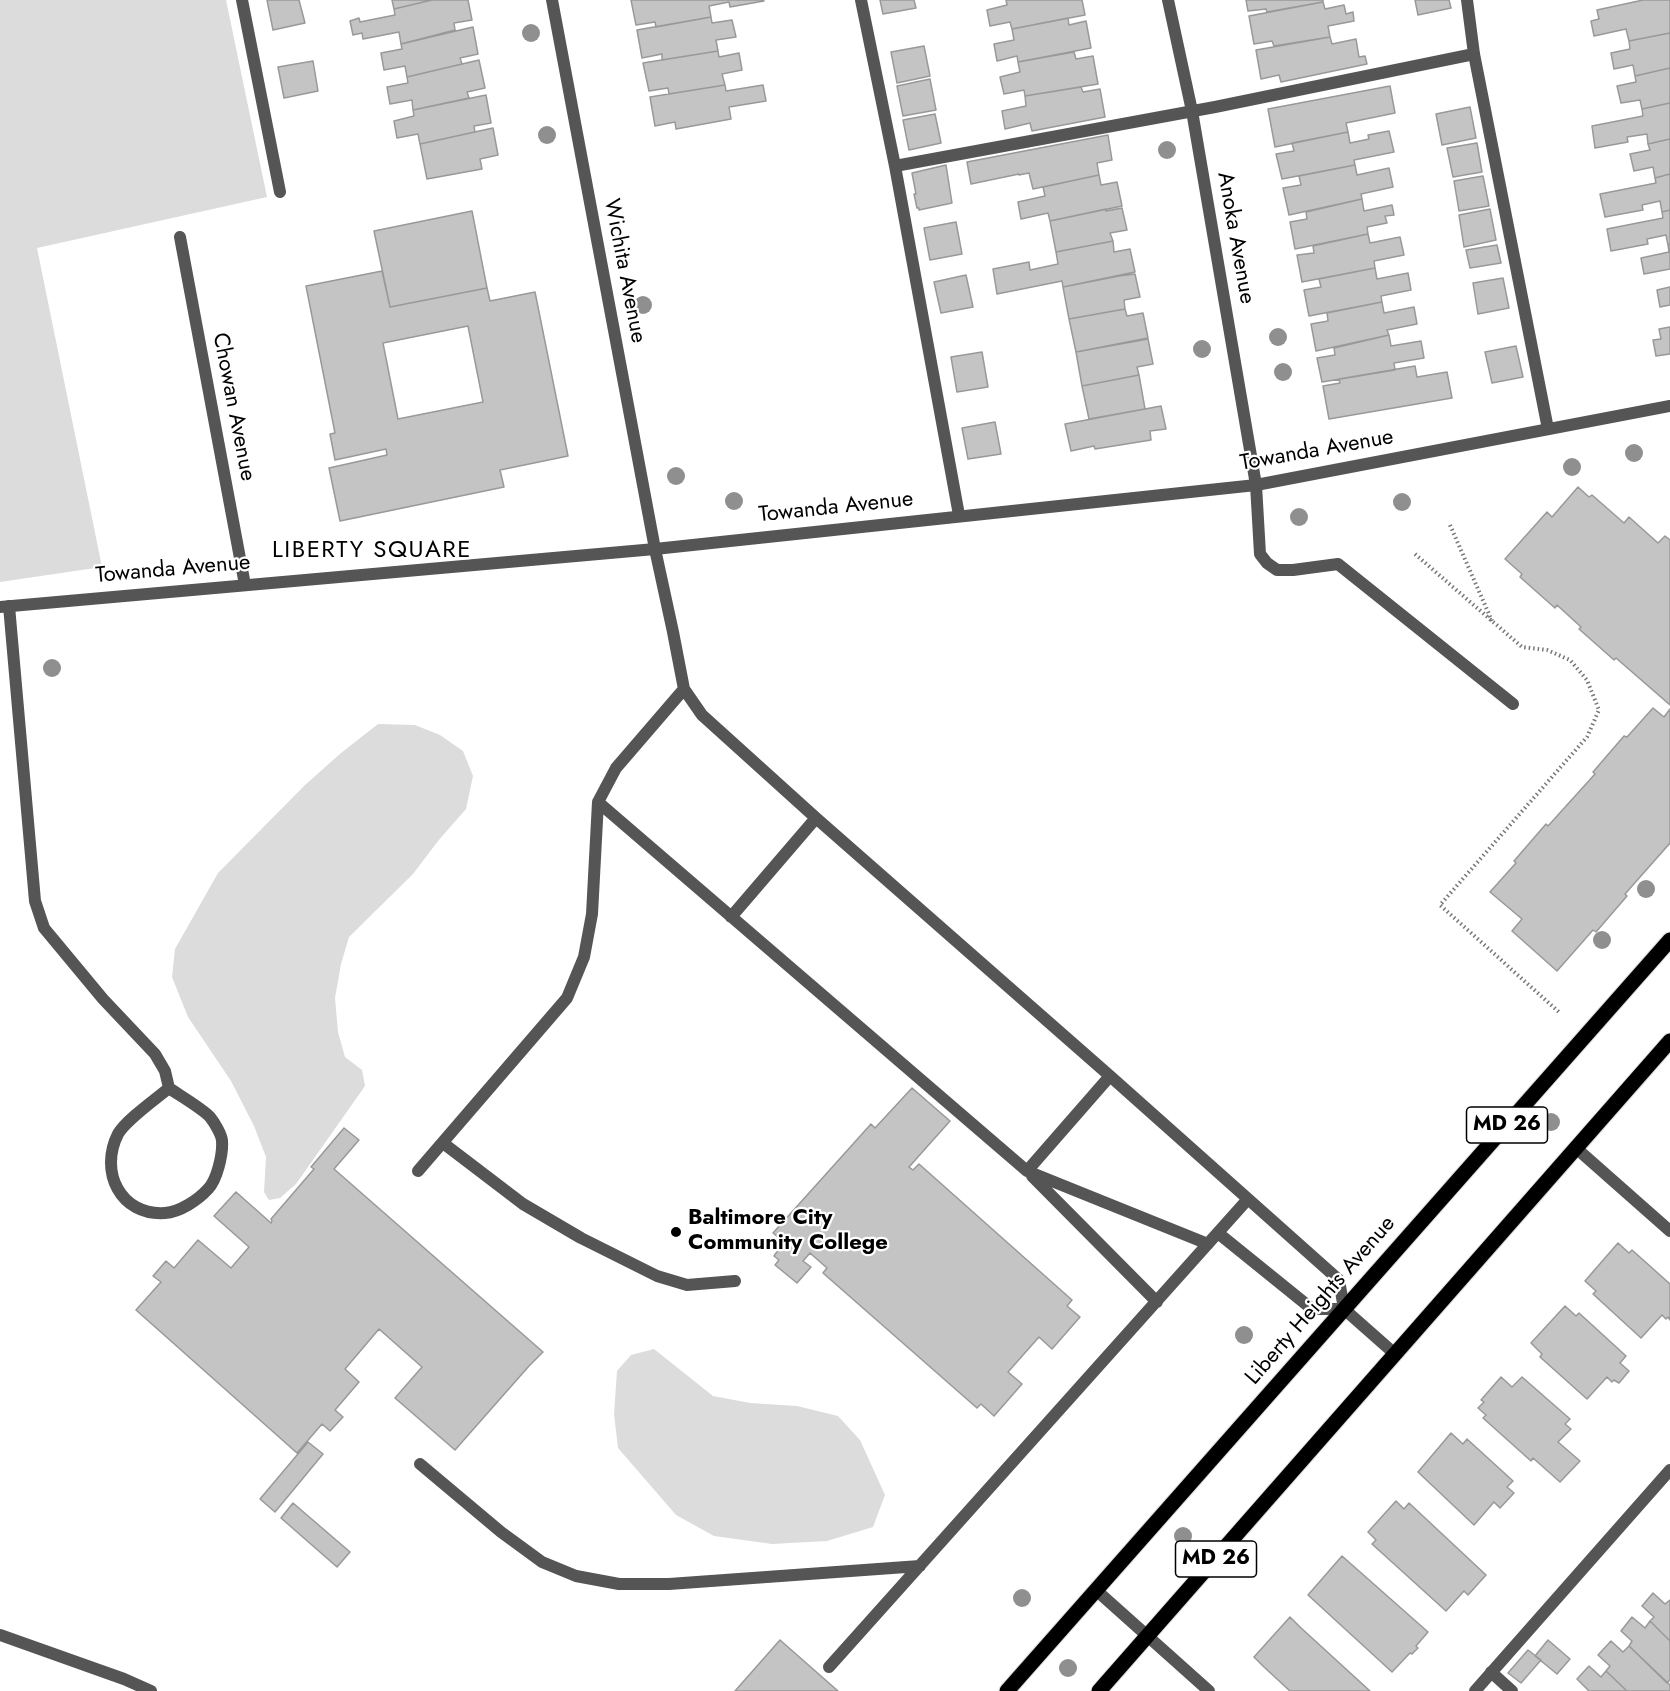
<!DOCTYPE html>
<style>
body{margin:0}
canvas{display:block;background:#fff}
</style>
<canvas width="1670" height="1691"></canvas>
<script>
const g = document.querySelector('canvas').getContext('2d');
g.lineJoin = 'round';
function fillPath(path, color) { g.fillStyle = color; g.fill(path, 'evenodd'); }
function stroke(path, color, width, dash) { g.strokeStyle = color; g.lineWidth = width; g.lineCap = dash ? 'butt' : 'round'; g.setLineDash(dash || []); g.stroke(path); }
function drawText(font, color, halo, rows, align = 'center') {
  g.font = font + ' Jost,sans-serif'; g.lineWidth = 4.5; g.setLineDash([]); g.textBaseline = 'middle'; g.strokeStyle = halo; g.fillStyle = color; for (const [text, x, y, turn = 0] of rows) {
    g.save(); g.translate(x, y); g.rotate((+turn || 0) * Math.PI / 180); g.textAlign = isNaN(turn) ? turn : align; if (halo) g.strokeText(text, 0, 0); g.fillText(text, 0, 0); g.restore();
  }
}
fillPath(new Path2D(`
 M0,0H226L267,197L37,248L102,567L0,582Z
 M378,724L415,725L440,735L463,751L473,776L466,809L438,841L413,874L349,937L341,964L335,998L338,1032L345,1057L362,1070L365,1086L296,1184L280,1198L269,1200L264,1192L266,1157L254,1126L231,1081L188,1017L172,977L175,949L218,873L305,785L341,753Z
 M654,1349L713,1396L750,1403L797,1406L838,1416L860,1440L885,1495L873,1527L827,1541L772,1544L714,1536L676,1515L618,1448L614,1414L617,1371L631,1355Z`), '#dcdcdc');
const building = new Path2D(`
 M267,0H299L305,23L273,30Z
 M392,0H432L394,9Z
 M432,0H468L472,20L454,23L455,30L401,44L399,32L363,39L362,33L353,35L350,21L359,18L360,22L395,15L394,9Z
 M631,0H763L764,1L730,7L729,2L709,6L711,17L656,27L655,22L636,25Z
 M880,0H914L916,8L883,14Z
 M1006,0H1082L1085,15L1012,29L1010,22L990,26L987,10L1007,5Z
 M1246,0H1323V2L1267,12L1266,9L1248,11Z
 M1415,0H1449L1451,8L1418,15Z
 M1643,0H1670V33L1629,41L1626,29L1594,36L1591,21L1599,19L1597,10Z
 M1323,2L1325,9L1344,5L1346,14L1353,12L1354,21L1328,26L1330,37L1274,46L1272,41L1254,44L1249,16Z
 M711,17L712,23L732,20L736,37L716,40L718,51L662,60V54L642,58L637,30Z
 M1068,18L1069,25L1086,21L1091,48L1018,62L1017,56L997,61L994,44L1014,40L1012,29Z
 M473,27L478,54L460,58L462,64L407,77L405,66L384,70L381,53L402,49L401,44Z
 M1670,33V68L1635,76L1633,65L1614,69L1611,53L1630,49L1629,41Z
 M1330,37L1332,44L1356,39L1359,57L1365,56L1367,64L1281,82L1279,75L1261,79L1256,50Z
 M924,46L930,76L897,83L891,52Z
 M718,51L719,57L739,53L742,70L722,74L725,85L669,94L668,88L649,91L643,63Z
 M1074,52L1076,59L1093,56L1098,84L1025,96L1024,90L1004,94L1000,77L1020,72L1018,62Z
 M479,60L485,88L467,92L469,98L413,110L412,100L390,104L387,87L408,83L407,77Z
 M313,61L318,91L284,98L278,67Z
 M1670,68V103L1642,109L1640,100L1621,103L1617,86L1636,82L1635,76Z
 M930,79L936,110L903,116L897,86Z
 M725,85L726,91L763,85L766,101L729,107L731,119L676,129L675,122L655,126L650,97Z
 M1390,86L1395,113L1346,123L1348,132L1275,147L1268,109Z
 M1081,87L1083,92L1100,89L1105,117L1032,131L1030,123L1005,129L1002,111L1026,106L1025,96Z
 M486,95L491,123L474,126L475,132L420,144L418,134L397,138L394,121L414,116L413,110Z
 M1670,103V139L1648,144L1647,134L1627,137L1628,142L1595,148L1592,126L1643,116L1642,109Z
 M1470,107L1476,138L1442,145L1436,114Z
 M935,114L941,143L909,150L903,120Z
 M493,128L498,155L480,159L482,169L427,179L420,144Z
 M1389,131L1394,152L1354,160L1355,165L1282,179L1276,154L1294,151L1292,143L1348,132L1350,143L1369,139L1368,135Z
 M1108,135L1112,160L1097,163L1099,175L1033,189L1029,173L1019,175V174L971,184L967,162Z
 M1670,139V174L1655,178L1653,167L1634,171L1630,154L1650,150L1648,144Z
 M1477,143L1482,172L1453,177L1447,148Z
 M946,165L952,203L919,210V208H917L914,194H916L912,173Z
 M1355,165L1357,175L1389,168L1393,187L1361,194L1362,199L1289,215L1283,188L1301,185L1299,176Z
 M1670,174V210L1662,212L1660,201L1642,205L1643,210L1605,217L1600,194L1656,183L1655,178Z
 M1099,175L1101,185L1117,182L1122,206L1050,221L1048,213L1021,219L1018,202L1045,196L1043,187Z
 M1483,176L1489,206L1459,211L1454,181Z
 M1362,199L1364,211L1392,205L1394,215L1385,216L1387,223L1367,227L1368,234L1295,249L1290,222L1307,219L1306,212Z
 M1122,208L1127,230L1110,233L1113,241L1056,252L1050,221L1106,209V211Z
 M1490,209L1496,240L1464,247L1459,215Z
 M1670,210V244L1668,245L1666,235L1647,239L1648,244L1611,251L1607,229L1663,218L1662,212Z
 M472,211L487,288L390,307L374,231Z
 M956,222L962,254L930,260L924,228Z
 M1368,234L1370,243L1400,237L1404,255L1374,261L1375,268L1302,282L1297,255L1314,253L1313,246Z
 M1113,241L1114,252L1130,249L1135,272L1063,287L1062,281L997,294L993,269L1029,262L1030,270L1058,264L1056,252Z
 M1670,244V269L1644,274L1641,258L1669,252L1668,245Z
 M1497,245L1501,263L1470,268L1466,250Z
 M1375,268L1377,279L1408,273L1411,290L1381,296L1382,302L1309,316L1304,290L1321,287L1319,279Z
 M382,271L390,307L487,288L490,301L535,292L568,456L500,470L504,487L340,521L329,468L387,455L386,449L335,460L330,434L335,433L306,286ZM468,326L483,402L398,419L383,343Z
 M1135,274L1140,297L1124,300L1125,309L1069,319L1063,287L1119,276Z
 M966,275L973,307L941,313L934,282Z
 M1503,278L1509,308L1478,314L1473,283Z
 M1670,287V305L1660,307L1657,290Z
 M1382,302L1384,313L1414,307L1417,324L1387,330L1389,335L1316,351L1311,324L1328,321L1327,313Z
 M1125,309L1127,316L1143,313L1148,338L1076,352L1069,319Z
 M1670,327V354L1656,356L1653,340L1661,339L1659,329Z
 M1389,335L1391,346L1421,341L1424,358L1394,363L1395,370L1322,382L1317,358L1335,355L1334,348Z
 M1148,339L1153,364L1137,367L1139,375L1082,386L1076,352Z
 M1516,346L1523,377L1492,383L1485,352Z
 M982,352L988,387L957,392L951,357Z
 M1415,366L1417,377L1447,372L1452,398L1329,419L1323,386L1340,383L1339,379Z
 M1139,375L1145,409L1089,419L1082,386Z
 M1161,406L1166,429L1150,431L1151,440L1095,449L1094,446L1071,451L1065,424Z
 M995,422L1001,454L968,459L962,428Z
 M1578,487L1589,497L1592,495L1624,523L1629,517L1658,543L1665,536L1670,540V705L1616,658L1614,660L1579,629L1581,627L1557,605L1555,608L1520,577L1522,574L1505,559L1547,512L1552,517Z
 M1653,708L1664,717L1670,709V843L1625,894L1627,896L1596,932L1593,930L1557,971L1512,931L1522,919L1490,892L1516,863L1514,861L1546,824L1548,826L1595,774L1593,772L1624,736L1627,737Z
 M912,1088L950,1121L909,1167L913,1170L919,1164L1072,1300L1067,1306L1080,1317L1052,1349L1039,1337L1008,1372L1022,1384L994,1416L981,1404L977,1408L823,1273L827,1268L810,1253L803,1261L811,1267L797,1283L775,1265L779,1260L774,1256L784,1242L773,1233L871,1124L875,1128Z
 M344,1128L359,1140L334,1169L543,1352L529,1366L455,1450L395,1398L422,1367L379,1329L345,1369L359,1382L335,1410L343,1417L330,1431L322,1424L297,1453L136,1310L161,1282L153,1276L166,1261L174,1268L198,1240L231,1268L249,1247L214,1216L236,1192L271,1223L272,1221L271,1219L314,1169L311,1167Z
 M1618,1243L1629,1253L1632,1250L1670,1284V1320L1668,1317L1666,1319L1662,1315L1641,1338L1593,1294L1596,1291L1585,1281Z
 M1565,1306L1576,1316L1579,1313L1626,1356L1620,1363L1629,1371L1619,1383L1614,1380L1612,1382L1607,1377L1587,1399L1540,1357L1542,1354L1531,1343Z
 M1501,1377L1512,1387L1522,1377L1570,1419L1565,1424L1571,1429L1558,1442L1580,1461L1560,1482L1533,1458L1531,1461L1483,1418L1486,1415L1478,1408L1484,1402L1481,1400Z
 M1451,1433L1463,1444L1467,1439L1513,1481L1507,1487L1514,1493L1500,1508L1494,1502L1474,1525L1418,1472Z
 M308,1442L323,1454L275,1512L260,1499Z
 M1396,1501L1404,1509L1409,1503L1486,1575L1468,1595L1464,1591L1446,1611L1372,1544L1376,1540L1368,1532Z
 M293,1503L350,1552L337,1567L281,1518Z
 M1342,1556L1428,1632L1416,1646L1418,1648L1412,1654L1410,1653L1392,1672L1308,1595Z
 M1653,1593L1665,1604L1670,1600V1641L1650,1621L1654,1617L1642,1606Z
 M1290,1617L1300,1627L1370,1691H1290L1264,1667L1254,1657Z
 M1632,1617L1645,1628L1650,1621L1670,1641V1680L1667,1683L1629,1646L1632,1641L1621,1631Z
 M780,1640L838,1691H735Z
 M1548,1640L1570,1659L1557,1674L1535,1656Z
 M1611,1641L1623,1652L1629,1646L1670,1685V1691H1627L1606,1671L1610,1666L1598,1655Z
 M1528,1650L1541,1660L1521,1683L1508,1673Z
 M1589,1666L1601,1677L1606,1671L1627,1691H1589L1577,1679Z`);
fillPath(building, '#c4c4c4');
stroke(building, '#999', 1.5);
const primary = new Path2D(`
 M1007,1691L1670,940
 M1099,1691L1670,1041`);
stroke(primary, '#dbdbdb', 17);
stroke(new Path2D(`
 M1450,525L1492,621
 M1415,554L1522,647L1547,650L1570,660L1587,680L1599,710L1587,737L1440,905L1560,1013`), '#777', 4, [1.5, 3]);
stroke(new Path2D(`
 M242,0L280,192
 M861,0L895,166L959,515
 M1467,0L1474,54L1548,429
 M895,166L1215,107L1474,54
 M1256,485L1260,554L1267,563L1277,570H1293L1338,564L1513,704
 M655,549L673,632L684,689L702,715L816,818L1110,1076L1339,1280L1344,1309L1395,1354
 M9,606L35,901L44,928L103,999L155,1054L165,1071L169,1088C156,1099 126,1120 118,1134C99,1171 120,1216 165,1213C180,1212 198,1200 208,1189C217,1180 223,1154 222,1141C222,1135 214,1122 210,1117C203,1109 179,1095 169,1088
 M598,802L1027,1171L1110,1076
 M731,917L816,818
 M443,1143L523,1204L581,1238L657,1276L687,1285L735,1281
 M1576,1148L1670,1231
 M418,1171L567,998L584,957L592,914L598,802L616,768L684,689
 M1027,1171L1208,1244
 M1032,1176L1157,1302
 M1218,1233L1312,1309H1344
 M420,1464L501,1532L542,1562L576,1576L619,1584H669L920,1566
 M0,1635L124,1679L151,1691
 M829,1667L1248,1199
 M1491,1672L1512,1691
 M1475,1691L1670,1470`), '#555', 12);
stroke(new Path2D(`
 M552,0L655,549
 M180,237L245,585
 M1096,1590L1209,1691`), '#555', 12);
stroke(new Path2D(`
 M1168,0L1192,111L1256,485
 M0,607L655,549L1256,485L1670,406`), '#555', 12);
stroke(primary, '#000', 15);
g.fillStyle = '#8f8f8f';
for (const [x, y] of [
 [531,33],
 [547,135],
 [1167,150],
 [643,305],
 [1278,337],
 [1202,349],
 [1283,372],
 [1634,453],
 [1572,467],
 [676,476],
 [734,501],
 [1402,502],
 [1299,517],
 [52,668],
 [1646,889],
 [1602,940],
 [1551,1122],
 [1244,1335],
 [1183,1536],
 [1022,1598],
 [1068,1668]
]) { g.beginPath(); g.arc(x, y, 9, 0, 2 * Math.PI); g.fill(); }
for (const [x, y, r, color] of [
 [676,1232,6,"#000"]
]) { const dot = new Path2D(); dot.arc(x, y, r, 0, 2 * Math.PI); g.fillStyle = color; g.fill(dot); stroke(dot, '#fff', 2); }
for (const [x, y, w] of [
 [1507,1125,81],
 [1216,1559,81]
]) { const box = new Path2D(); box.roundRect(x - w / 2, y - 18, w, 36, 4.5); g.fillStyle = '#fff'; g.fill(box); stroke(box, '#000', 1.5); }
drawText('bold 21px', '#000', null, [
 ["MD 26",1507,1125],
 ["MD 26",1216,1559]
]);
drawText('22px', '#000', '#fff', [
 ["Anoka Avenue",1235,238,80],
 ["Wichita Avenue",624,271,79],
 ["Chowan Avenue",233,407,79],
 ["Towanda Avenue",1317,451,-10],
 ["Towanda Avenue",836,508,-6],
 ["Towanda Avenue",173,570,-5],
 ["Liberty Heights Avenue",1321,1301,-49]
]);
drawText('bold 22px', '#000', '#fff', [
 ["Baltimore City",688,1219],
 ["Community College",688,1244]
], 'left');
g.letterSpacing = '1.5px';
drawText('24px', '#000', '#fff', [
 ["LIBERTY SQUARE",372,551]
]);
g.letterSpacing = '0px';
</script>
